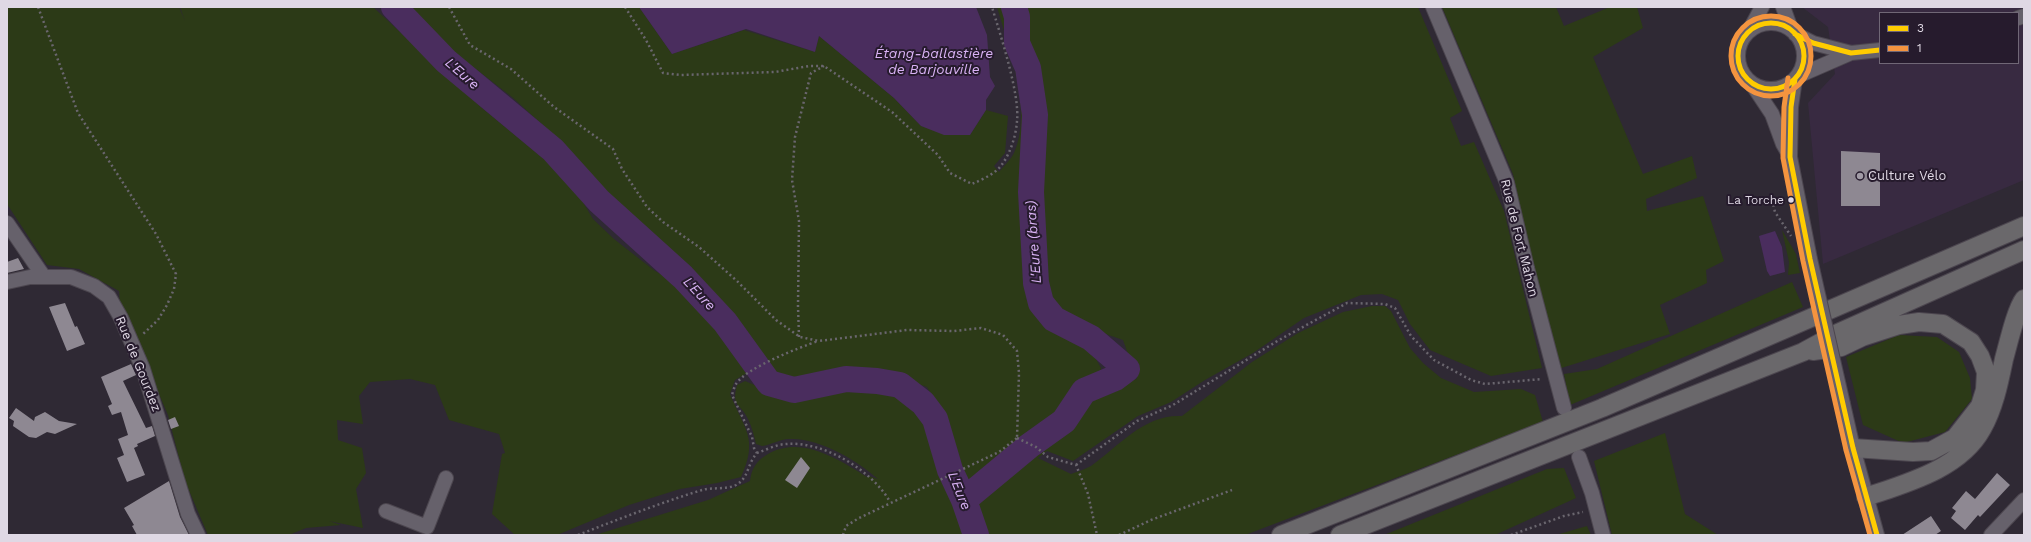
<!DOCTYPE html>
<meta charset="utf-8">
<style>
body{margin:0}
#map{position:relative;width:2031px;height:542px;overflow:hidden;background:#2f2934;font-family:"Work Sans",sans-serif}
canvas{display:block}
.frame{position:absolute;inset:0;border:8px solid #dfd8e4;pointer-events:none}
.legend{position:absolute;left:1879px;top:12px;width:140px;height:52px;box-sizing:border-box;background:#261b2d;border:1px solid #706776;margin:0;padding:5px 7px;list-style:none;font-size:12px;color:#dfd8e4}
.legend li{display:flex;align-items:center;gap:8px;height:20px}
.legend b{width:20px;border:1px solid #706776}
</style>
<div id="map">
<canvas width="2031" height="542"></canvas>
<div class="frame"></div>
<ul class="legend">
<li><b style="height:5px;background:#fc0"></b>3</li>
<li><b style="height:5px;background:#f4943f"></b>1</li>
</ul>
</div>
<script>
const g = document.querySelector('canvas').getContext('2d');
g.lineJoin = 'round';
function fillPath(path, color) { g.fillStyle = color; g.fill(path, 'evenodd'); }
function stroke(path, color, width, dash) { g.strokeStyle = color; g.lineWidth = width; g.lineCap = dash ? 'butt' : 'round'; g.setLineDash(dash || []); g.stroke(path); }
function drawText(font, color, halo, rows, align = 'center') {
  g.font = font + ' "Work Sans",sans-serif'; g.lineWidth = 4; g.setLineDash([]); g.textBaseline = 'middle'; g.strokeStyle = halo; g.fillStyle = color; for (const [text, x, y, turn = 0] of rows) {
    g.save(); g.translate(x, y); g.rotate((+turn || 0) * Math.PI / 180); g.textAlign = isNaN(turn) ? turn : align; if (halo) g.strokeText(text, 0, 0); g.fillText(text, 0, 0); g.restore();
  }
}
fillPath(new Path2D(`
 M1802,7H2024V180L1823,264L1808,103L1835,74L1828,27ZM1880,13H2018V63H1880Z`), '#382a41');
fillPath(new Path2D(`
 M7,7H179L185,21L180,7H373L482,108L544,159L575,189L593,219L614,239L655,271L691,291L720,324L736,348L754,369L735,380L730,394C744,429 759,438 741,477L717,483L680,489L629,505L557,535H515L492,514L502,454L505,453L499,434L449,420L435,385L410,379L370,382L359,396L363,424L337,420L338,440L362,448L366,473L356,489L363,528L329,521L341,525L306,528L289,535H208L185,481L168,415L120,304L119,291L79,269L47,265L7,204Z
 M402,7H639L672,54L744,30L815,52L819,36L894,98L921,126L970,135L986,110L1008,116L1005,153L994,166L999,172C1004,166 1011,159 1014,153C1033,112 1009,48 997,7H1418L1462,111L1450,118L1461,146L1474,142L1504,211L1542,368L1491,376L1430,350L1410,324L1398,300L1382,294L1361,295L1304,318L1253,353L1205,380L1171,402L1138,416L1073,461L1047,451L1038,458L1071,474C1077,472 1085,469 1091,466C1119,446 1144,414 1182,416L1252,362L1298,333L1343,312L1372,306H1385L1391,311L1410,348L1423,363L1441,378L1474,392L1521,389L1535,395L1543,422L1245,535H986L964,485L961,462L946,420L927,387L888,373L854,371L834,377L796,384L776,378L711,297L642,236L557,138L512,97L419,25ZM1024,298L1068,321L1123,340L1137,379L1098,384L1101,368L1088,345Z
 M1442,7H1556L1564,26L1610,7H1637L1643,28L1593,57L1643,174L1692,156L1697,178L1646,199L1647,211L1703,196L1724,261L1706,270L1707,283L1660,305L1670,334L1555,370L1513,174Z
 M1782,230L1796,254L1800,273L1788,275L1789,262Z
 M1792,282L1803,307L1570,405L1564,374L1597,369Z
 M1899,335L1937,337L1959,352L1970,378L1972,399L1945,432L1903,443L1863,425L1846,357Z
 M745,381L776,394L806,400L862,383L888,390L916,403L929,426L935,459L941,471L951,479L973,535H595L708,500L750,481C751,469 757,460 768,454C801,435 838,459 867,477L869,476L878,479C857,460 818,437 789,439C780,439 771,445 762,446L756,444C754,436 752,427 748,419C741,403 731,408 737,385Z
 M1665,433L1685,514L1718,535H1612L1594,461Z
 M1564,468L1576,498L1495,535H1384L1547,469Z
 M1587,526L1591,535H1556Z`), '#2c3a17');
fillPath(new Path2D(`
 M639,7H976L987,35L990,77L995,86L986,100V110L970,135H944L921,126L894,98L819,36L815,52L746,29L672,54Z
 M1775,231L1782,247L1785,272L1770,276L1767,271L1759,236Z`), '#4a2d5e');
stroke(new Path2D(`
 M394,7L446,61L553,150L599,201L683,277L725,322L769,383L794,390L846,379L877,381L900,385L923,403L935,419L950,470L964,500L976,535
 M964,500L1029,446L1064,421L1084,391L1115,378L1127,369L1091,338L1054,319L1041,303L1036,283L1031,192L1035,115L1028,68L1017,43V17L1014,7`), '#4a2d5e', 26);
fillPath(new Path2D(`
 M1841,151L1880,153V206H1841Z
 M18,258L24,269L7,273V262Z
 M65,303L75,327L77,326L85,344L67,351L49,307Z
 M131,364L136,375L123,381L146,428L152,426L155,436L137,444L138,446L134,448L145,475L127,482L117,458L124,455L118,439L128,435L121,412L112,415L108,406L112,404L101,377Z
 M16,408L34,421L35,417L45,412L59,421L77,424L55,434L47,432L36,438L29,437L13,426L14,421L9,418Z
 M175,417L179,426L171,429L168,420Z
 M801,457L810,468L797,488L785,480Z
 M1997,473L2010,485L1980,517L1978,515L1965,530L1951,518L1956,511L1952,508L1966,491L1975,499Z
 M169,481L180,517L189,535H137L132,526L134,525L124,508Z
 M1931,516L1941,531L1935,535H1902Z`), '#8e8892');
const minor = new Path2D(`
 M1433,7L1507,183L1527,268L1564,408
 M1783,7L1791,29
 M2018,18L2024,16
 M1738 56a33 33 0 1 1 66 0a33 33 0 1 1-66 0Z
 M1749,31L1762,7
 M1795,34L1813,43L1851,53L1880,50
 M1798,76L1851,53
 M1795,79L1791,107L1790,157L1810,259
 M1752,84L1772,114L1783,144L1790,156
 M7,223L44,277
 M7,282L30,277H71L94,286L109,297L121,318L143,369L188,514L198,535
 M1843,404L1853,448L1877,535
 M1579,457L1592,493L1603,535
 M386,511L427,527L446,478
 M1991,535L2024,500`);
const major = new Path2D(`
 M1813,351L1841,347L1862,337L1899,325L1919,322L1943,324L1971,342L1980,356L1986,372L1985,390L1980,406L1955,438L1931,451L1913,452L1853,448
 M1866,497C1907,483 1960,469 1982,429C1994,408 1999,383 2004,359C2008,345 2016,309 2024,299
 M1281,535L1602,408L2024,226
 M1340,535L1803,352L1838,333L2024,250`);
stroke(minor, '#4c464f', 16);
stroke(major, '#4c464f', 20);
stroke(new Path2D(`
 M38,7L78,113L156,234L176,274L174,289L167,305L158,320L142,335
 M449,7L470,45L511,69L554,107L613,149L622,169L647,207L663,222L699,247L737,281L776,320L800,337L819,341L907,330L954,331L981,328L1003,335L1017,351L1019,373L1017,438
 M625,7L646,40L663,73L680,75L775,72L809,66H824L892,112L938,155L950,173L972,184C981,180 993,175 1000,167C1010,155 1016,136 1017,121C1020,94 1000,34 992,7
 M1772,200L1775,212L1791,236
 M799,337L798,306L799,221L792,180L795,137L811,73L824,66
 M1017,438L1036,447L1048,457L1076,465L1088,494L1097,535
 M757,453C766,450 777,444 787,444C824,441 873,471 890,502
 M1076,465L1137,421L1173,405L1279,340L1347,303L1385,304L1395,308L1411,336L1434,360L1471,380L1485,384L1542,379
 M578,535C619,519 660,503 702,490C712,487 726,490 736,485C749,478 747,464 757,453L754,448L752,437L732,395C733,392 734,387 736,384C747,367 799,348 818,341
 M843,535L846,526L859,518L999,452L1017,438
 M1119,535L1151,520L1232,490
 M1511,535L1564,516L1583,512`), '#6a666e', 2.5, [2, 3]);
stroke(minor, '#66616b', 14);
stroke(major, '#6a686b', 18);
const minorBridge = new Path2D(`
 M1810,259L1843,404`);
stroke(minorBridge, '#4c464f', 16, []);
stroke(minorBridge, '#66616b', 14);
stroke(new Path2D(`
 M1738 56a33 33 0 1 1 66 0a33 33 0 1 1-66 0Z
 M1795,34L1813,43L1851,53L1880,50
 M1795,79L1791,107L1790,157L1810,259L1853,448L1877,535`), '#fc0', 5);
stroke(new Path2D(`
 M1731 56a40 40 0 1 1 80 0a40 40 0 1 1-80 0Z
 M1788,78L1784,107L1783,158L1803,261L1846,450L1870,535`), '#f4943f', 5);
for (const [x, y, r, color] of [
 [1860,176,4,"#a19ba6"],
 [1791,200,3.5,"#dfd8e4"]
]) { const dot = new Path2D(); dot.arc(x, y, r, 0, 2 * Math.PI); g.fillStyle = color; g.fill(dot); stroke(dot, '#261b2d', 1.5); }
drawText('12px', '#dfd8e4', '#261b2d', [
 ["La Torche",1784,200]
], 'right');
drawText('13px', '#dfd8e4', '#261b2d', [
 ["Culture Vélo",1868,176]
], 'left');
drawText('13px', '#dfd8e4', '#261b2d', [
 ["Rue de Fort Mahon",1519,238,76],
 ["Rue de Gourdez",138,364,68]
]);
drawText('italic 14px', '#d9b2f5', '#261b2d', [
 ["Étang-ballastière",934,54],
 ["de Barjouville",934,70],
 ["L'Eure",462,74,41],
 ["L'Eure (bras)",1034,242,-94],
 ["L'Eure",699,294,47],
 ["L'Eure",959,491,68]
]);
</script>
